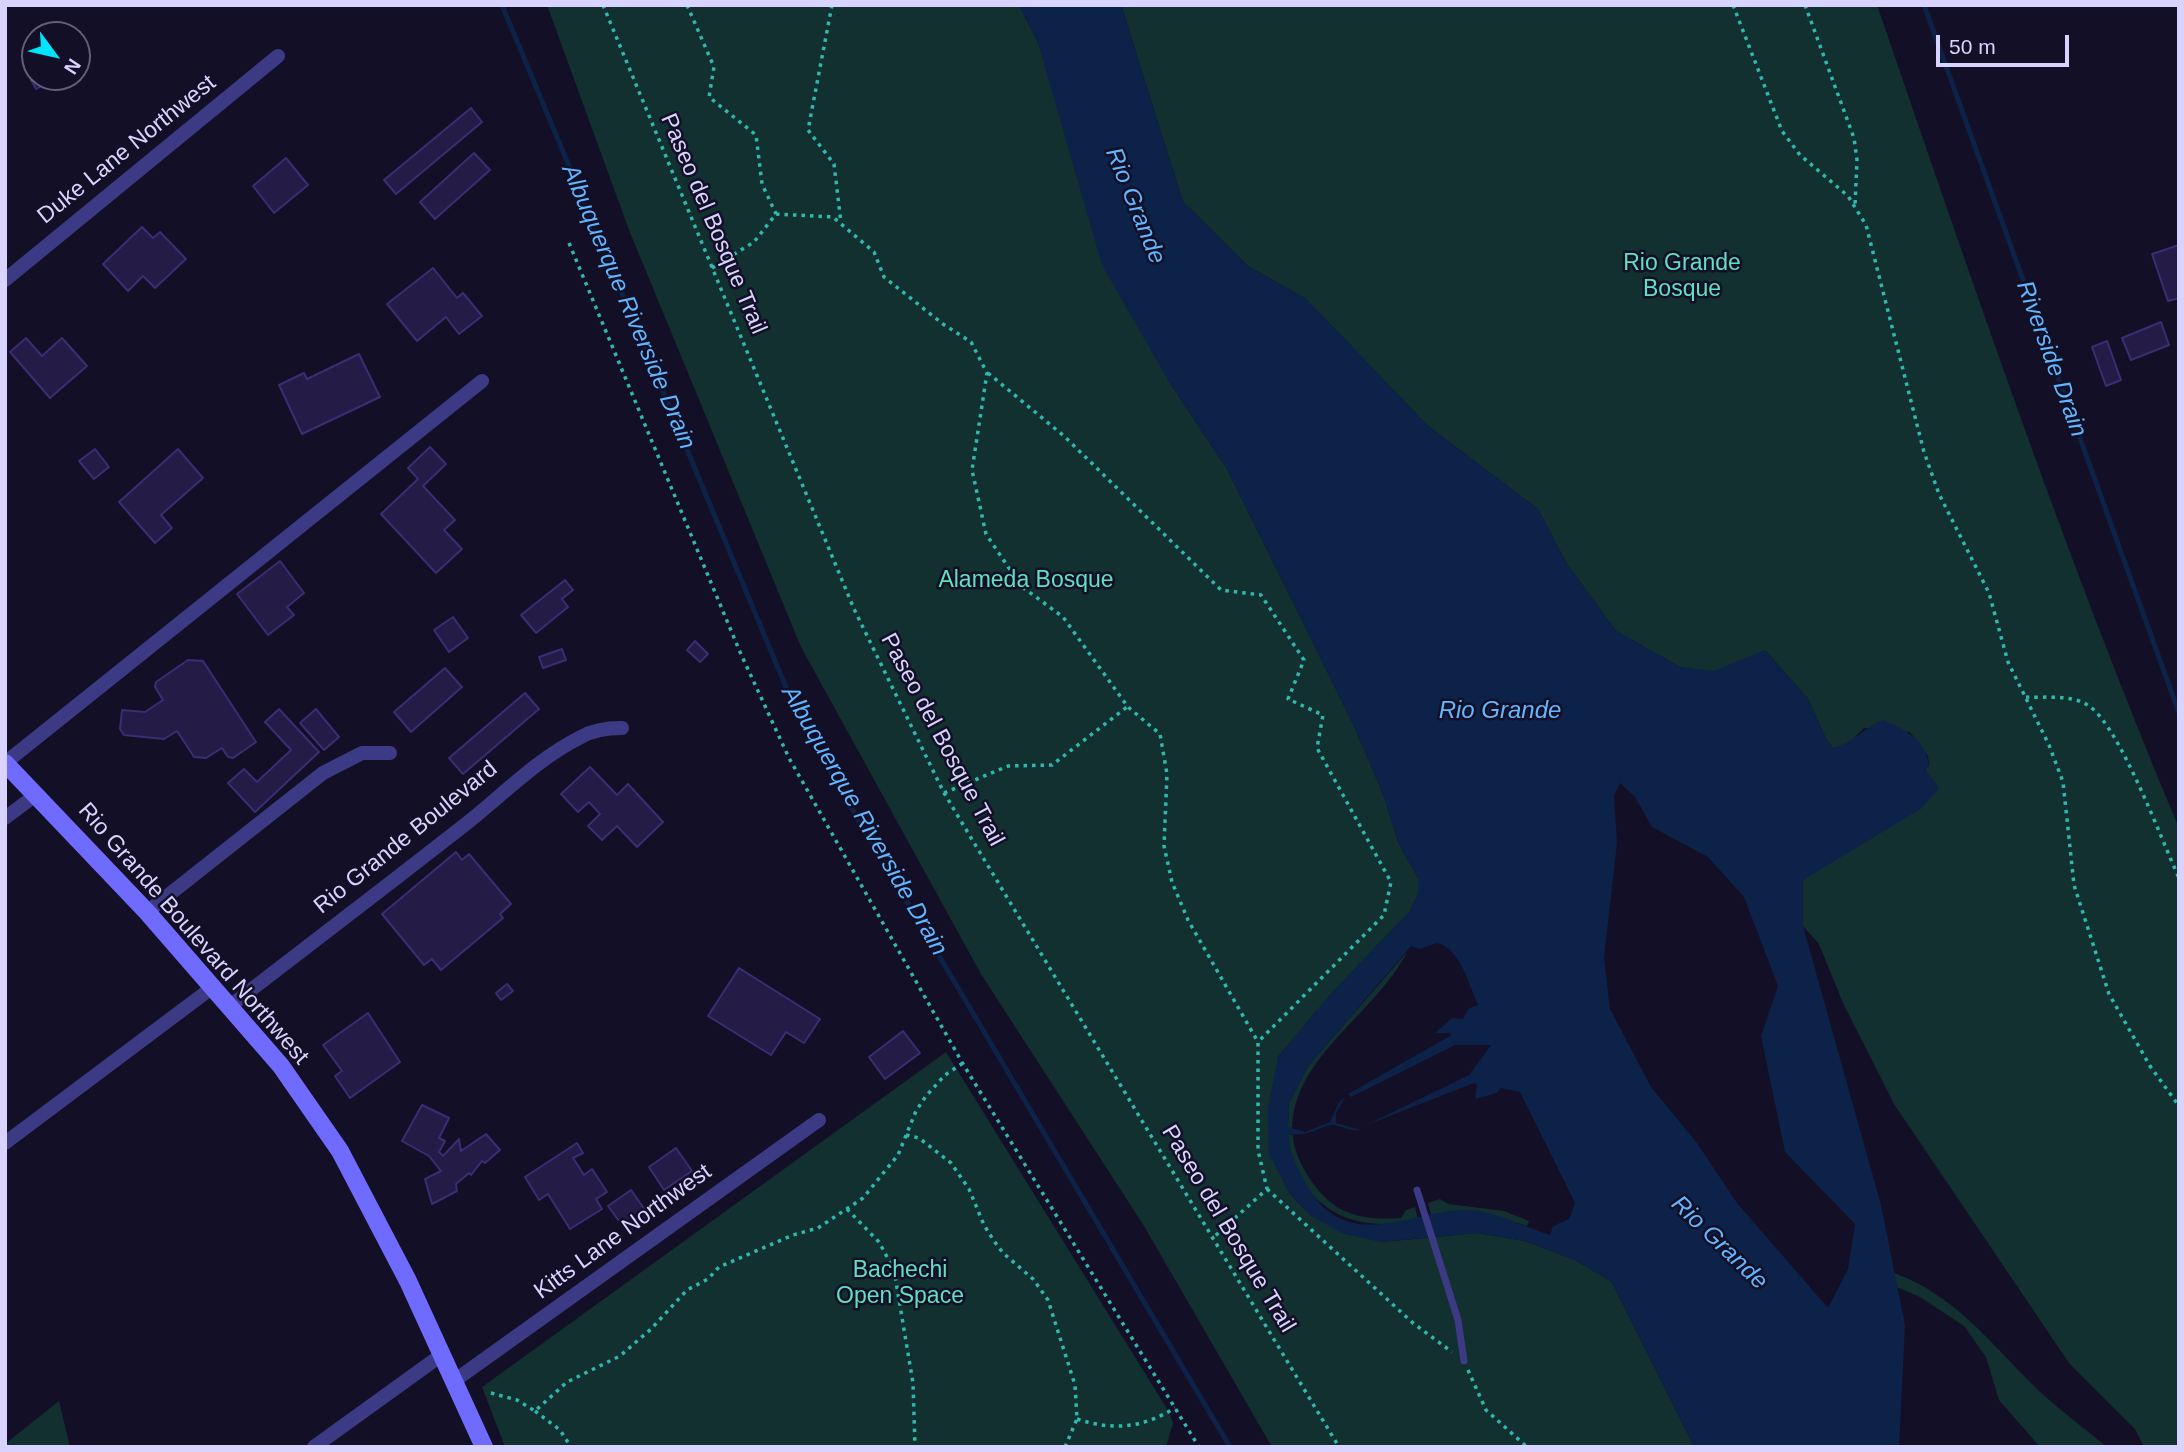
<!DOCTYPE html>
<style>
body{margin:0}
#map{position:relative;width:2184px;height:1452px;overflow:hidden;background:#130f26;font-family:Arial,sans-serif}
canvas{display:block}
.frame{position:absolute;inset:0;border:7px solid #d9d4ff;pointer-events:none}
.north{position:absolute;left:21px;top:21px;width:70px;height:70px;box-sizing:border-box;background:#130f26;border:2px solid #625e7d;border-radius:50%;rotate:123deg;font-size:19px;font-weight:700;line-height:28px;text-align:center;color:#d9d4ff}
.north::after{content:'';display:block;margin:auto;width:24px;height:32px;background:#00e5ff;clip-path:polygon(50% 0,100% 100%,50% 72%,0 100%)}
.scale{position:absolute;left:1936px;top:35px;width:133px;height:32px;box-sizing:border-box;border:4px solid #d9d4ff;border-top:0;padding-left:9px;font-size:21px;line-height:24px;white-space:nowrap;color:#d9d4ff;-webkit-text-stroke:5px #130f26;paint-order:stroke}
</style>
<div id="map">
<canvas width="2184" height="1452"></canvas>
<div class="frame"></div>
<div class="north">N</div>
<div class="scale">50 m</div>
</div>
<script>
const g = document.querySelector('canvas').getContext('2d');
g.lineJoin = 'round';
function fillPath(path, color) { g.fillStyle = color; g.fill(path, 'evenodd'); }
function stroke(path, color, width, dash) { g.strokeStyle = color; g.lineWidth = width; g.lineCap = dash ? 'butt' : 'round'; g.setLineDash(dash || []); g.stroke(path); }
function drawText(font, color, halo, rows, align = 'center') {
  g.font = font + ' Arial,sans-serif'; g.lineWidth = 5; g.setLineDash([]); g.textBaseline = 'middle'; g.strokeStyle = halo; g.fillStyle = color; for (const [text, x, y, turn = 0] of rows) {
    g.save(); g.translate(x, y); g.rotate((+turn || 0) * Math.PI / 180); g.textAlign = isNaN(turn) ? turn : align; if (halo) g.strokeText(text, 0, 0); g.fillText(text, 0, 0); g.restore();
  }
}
fillPath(new Path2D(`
 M547,5H1019L1037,40L1168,380L1227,469L1354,726L1383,794L1398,842L1418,878V894L1410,911L1330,995L1278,1057L1270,1154L1290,1194L1311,1216L1381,1242L1477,1233L1525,1241L1575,1260L1611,1281L1694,1447H1272L1144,1226L981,974L801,647L629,230Z
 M1121,5H1877C1972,281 2066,559 2179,828V1447H2144L2135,1429L2069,1363L1894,1104L1843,1003L1819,944L1803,926V880L1852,848L1932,782L1925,769L1929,766L1928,756L1910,732L1864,728L1848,744L1833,748L1827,741L1808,699L1766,651L1714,672L1680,667L1616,631L1567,564L1538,509L1428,426L1306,299L1248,266L1183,202Z
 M1407,952C1376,1014 1294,1055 1292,1129L1288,1127L1289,1103L1308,1066Z
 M946,1052L1169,1412L1173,1423L1166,1447H505L482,1387Z
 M1288,1134L1293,1135C1293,1147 1299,1160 1305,1171C1329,1212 1355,1221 1401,1218L1406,1210L1415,1207L1418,1219C1353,1237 1294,1205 1288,1134Z
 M1440,1199L1448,1204L1504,1211L1529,1221L1527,1226L1478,1211L1431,1215L1428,1203Z
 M1894,1273C1953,1294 1989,1341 2032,1384C2055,1407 2082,1426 2107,1447H2040L1999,1400L1986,1357L1964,1326L1920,1297L1897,1287Z
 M59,1401L70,1447H5V1444Z`), '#12302f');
fillPath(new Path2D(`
 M1019,5H1121L1183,202L1248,266L1306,299L1428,426L1538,509L1567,564L1616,631L1680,667L1714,671L1765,650L1808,699L1827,741L1833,748C1853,743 1864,728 1883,720C1904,729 1927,740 1929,766L1925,769L1939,788L1922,808L1803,880V926L1881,1205L1905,1325L1899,1447H1694L1611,1281L1575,1260L1525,1241L1477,1233L1381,1242L1344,1234L1311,1216L1290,1194L1269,1154L1268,1109L1278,1057L1330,995L1410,911L1418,894V878L1398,842L1383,794L1354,726L1227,469L1168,380L1102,265L1037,40ZM1620,783L1635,797L1652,827L1708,857L1744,897L1778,986L1761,1036L1785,1152L1855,1224L1848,1269L1828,1308L1737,1203L1697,1143L1651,1087L1610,1009L1604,958L1617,843L1614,796ZM1437,943C1461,949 1469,985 1478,1005L1468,1009L1463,1019L1452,1018L1435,1033H1451L1450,1036L1348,1094L1351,1097L1455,1045H1491L1469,1075L1364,1126L1474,1083L1477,1085L1475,1099L1497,1093L1500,1088L1520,1092L1575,1203L1569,1219L1553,1226L1550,1235C1527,1228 1503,1215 1479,1211C1419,1202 1350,1262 1306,1184C1298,1168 1288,1152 1289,1134C1312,1137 1321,1125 1333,1125C1343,1126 1350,1132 1361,1130L1336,1123V1113L1345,1097L1339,1102L1330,1122L1305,1132L1288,1127L1289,1103L1308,1066L1411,946L1420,949Z`), '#0c2248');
stroke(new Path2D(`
 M502,5L793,704L826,765L1230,1447
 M1924,5L2179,713`), '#0c2248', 5);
const building = new Path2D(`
 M35,77H53L54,79L36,89L31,80Z
 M471,108L482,122L396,194L384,180Z
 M474,153L490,170L435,219L420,202Z
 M286,158L308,185L274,213L253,186Z
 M142,227L153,238L160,232L186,259L155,288L143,276L128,291L103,264Z
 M2179,245V298L2168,301L2152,254Z
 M433,268L457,298L463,293L482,316L459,334L446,317L417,341L387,304Z
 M2161,322L2169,345L2131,360L2122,338Z
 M26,338L42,356L62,338L87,366L50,398L10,352Z
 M2107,341L2121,380L2106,386L2092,347Z
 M359,354L380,397L302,434L279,385L304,373L307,379Z
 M430,447L446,464L423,486L455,520L444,530L462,549L436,573L381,514L418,479L408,468Z
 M95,449L109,467L94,479L79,461Z
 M178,449L203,478L161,515L172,528L155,543L119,502Z
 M280,561L304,593L287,607L294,615L268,635L237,594Z
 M565,580L573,590L562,599L568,607L536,633L521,615Z
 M453,617L468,638L449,652L434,630Z
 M695,641L708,654L700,662L687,650Z
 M562,649L566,660L543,668L539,657Z
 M188,660L203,661L256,742L233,758L228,757L222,748L206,758L194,757L177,731L164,739L124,735L120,729L122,710L145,712L163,700L155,687L156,682Z
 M445,668L462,687L411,732L394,712Z
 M525,693L539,709L463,774L449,758Z
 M279,709L319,752L255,812L228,783L244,769L257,782L291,750L265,722Z
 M316,709L339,737L324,750L300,723Z
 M590,767L617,795L628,784L663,822L637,847L617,826L602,840L588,826L600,814L589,802L578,812L561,794Z
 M456,852L462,860L469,854L511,904L500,914L503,918L441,970L432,959L424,965L382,914Z
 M739,968L820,1019L804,1043L786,1032L771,1055L708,1016Z
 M507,984L513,991L501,1000L496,993Z
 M368,1013L400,1062L350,1098L335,1076L342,1071L323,1045Z
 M903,1031L920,1053L885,1079L869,1057Z
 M422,1105L449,1118L439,1138L445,1141L439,1152L443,1156L459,1139L461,1151L486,1134L500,1150L485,1163L482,1161L471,1175L469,1173L456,1184L457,1191L432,1204L425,1179L441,1171L429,1156L402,1141Z
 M577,1143L583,1153L573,1158L584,1175L592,1169L607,1192L596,1199L602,1209L570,1229L548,1194L539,1200L525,1177Z
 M676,1148L692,1171L664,1190L649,1167Z
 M631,1190L650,1217L627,1232L608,1206Z`);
fillPath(building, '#241b47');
stroke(building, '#3b2d73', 2);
stroke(new Path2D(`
 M603,5L854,609L944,793L1339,1447
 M687,5L714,67L709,97L756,135L762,184L776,214
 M832,5L808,130L834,164L841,223
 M1733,5L1782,131L1800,155L1848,196L1866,225L1924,452L1939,494L1989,593L2008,662L2049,745L2063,782L2074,885L2109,994L2150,1066L2179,1106
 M1805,5L1854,138L1857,160L1855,205
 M776,214L833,217L874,252L884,277L943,324L971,342L987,373L972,470L986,534L1021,586L1063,617L1128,707L1160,734L1167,774L1164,846L1172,882L1188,920L1258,1042V1150L1267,1189L1214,1237
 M569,243L740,652L789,758L963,1064L1199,1447
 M712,268L754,242L776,214
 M988,373L1064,436L1221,590L1261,595L1304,660L1288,699L1323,715L1317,748L1391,882L1384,915L1258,1042
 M2026,697C2045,698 2072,694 2089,706C2120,727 2161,839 2179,878
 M944,793L1008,766L1052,765L1127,707
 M906,1135L919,1138L951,1163L969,1189L984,1225L994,1241L1003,1253L1033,1279L1048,1300L1075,1385L1077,1419L1065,1447
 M1267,1189L1413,1323L1452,1352
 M847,1209L879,1242L894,1270L913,1383L915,1447
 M1468,1370L1486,1410L1527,1447
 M491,1393L517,1400L535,1411L567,1382L620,1356L651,1329L687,1290L708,1279L719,1267L793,1235L818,1228L863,1198L898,1155L916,1111L926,1096L945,1075L963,1063
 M535,1411L560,1430L571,1447
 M1077,1419C1114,1431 1142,1428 1175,1408`), '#2fb8b0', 3.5, [3.5, 5]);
stroke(new Path2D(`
 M1417,1190L1458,1320L1464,1361`), '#3d3a85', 7);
stroke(new Path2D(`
 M5,280L278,56
 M5,763L482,381
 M5,818L37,794
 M147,912L323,773L362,753H390
 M230,1006C308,946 385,887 462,827C502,796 535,760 581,737C593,730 607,728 622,728
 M5,1143L213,987
 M454,1381L819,1120
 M314,1447L440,1356`), '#3d3a85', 14);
stroke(new Path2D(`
 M5,763L147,912L281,1066L340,1151L408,1281L484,1447`), '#6f6bff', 18);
drawText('23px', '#d9d4ff', '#130f26', [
 ["Duke Lane Northwest",127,150,-39],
 ["Paseo del Bosque Trail",713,224,67],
 ["Paseo del Bosque Trail",942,740,62],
 ["Rio Grande Boulevard",406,838,-39],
 ["Rio Grande Boulevard Northwest",193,934,49],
 ["Paseo del Bosque Trail",1228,1229,59],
 ["Kitts Lane Northwest",623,1232,-36]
]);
drawText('23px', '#5fe0c0', '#130f26', [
 ["Rio Grande",1682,264],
 ["Bosque",1682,290],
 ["Alameda Bosque",1026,581],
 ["Bachechi",900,1271],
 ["Open Space",900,1297]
]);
drawText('italic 24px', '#62b6ff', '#130f26', [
 ["Rio Grande",1135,206,68],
 ["Albuquerque Riverside Drain",628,307,67],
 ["Riverside Drain",2051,359,70],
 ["Rio Grande",1500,711],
 ["Albuquerque Riverside Drain",864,821,60],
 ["Rio Grande",1719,1243,44]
]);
</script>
